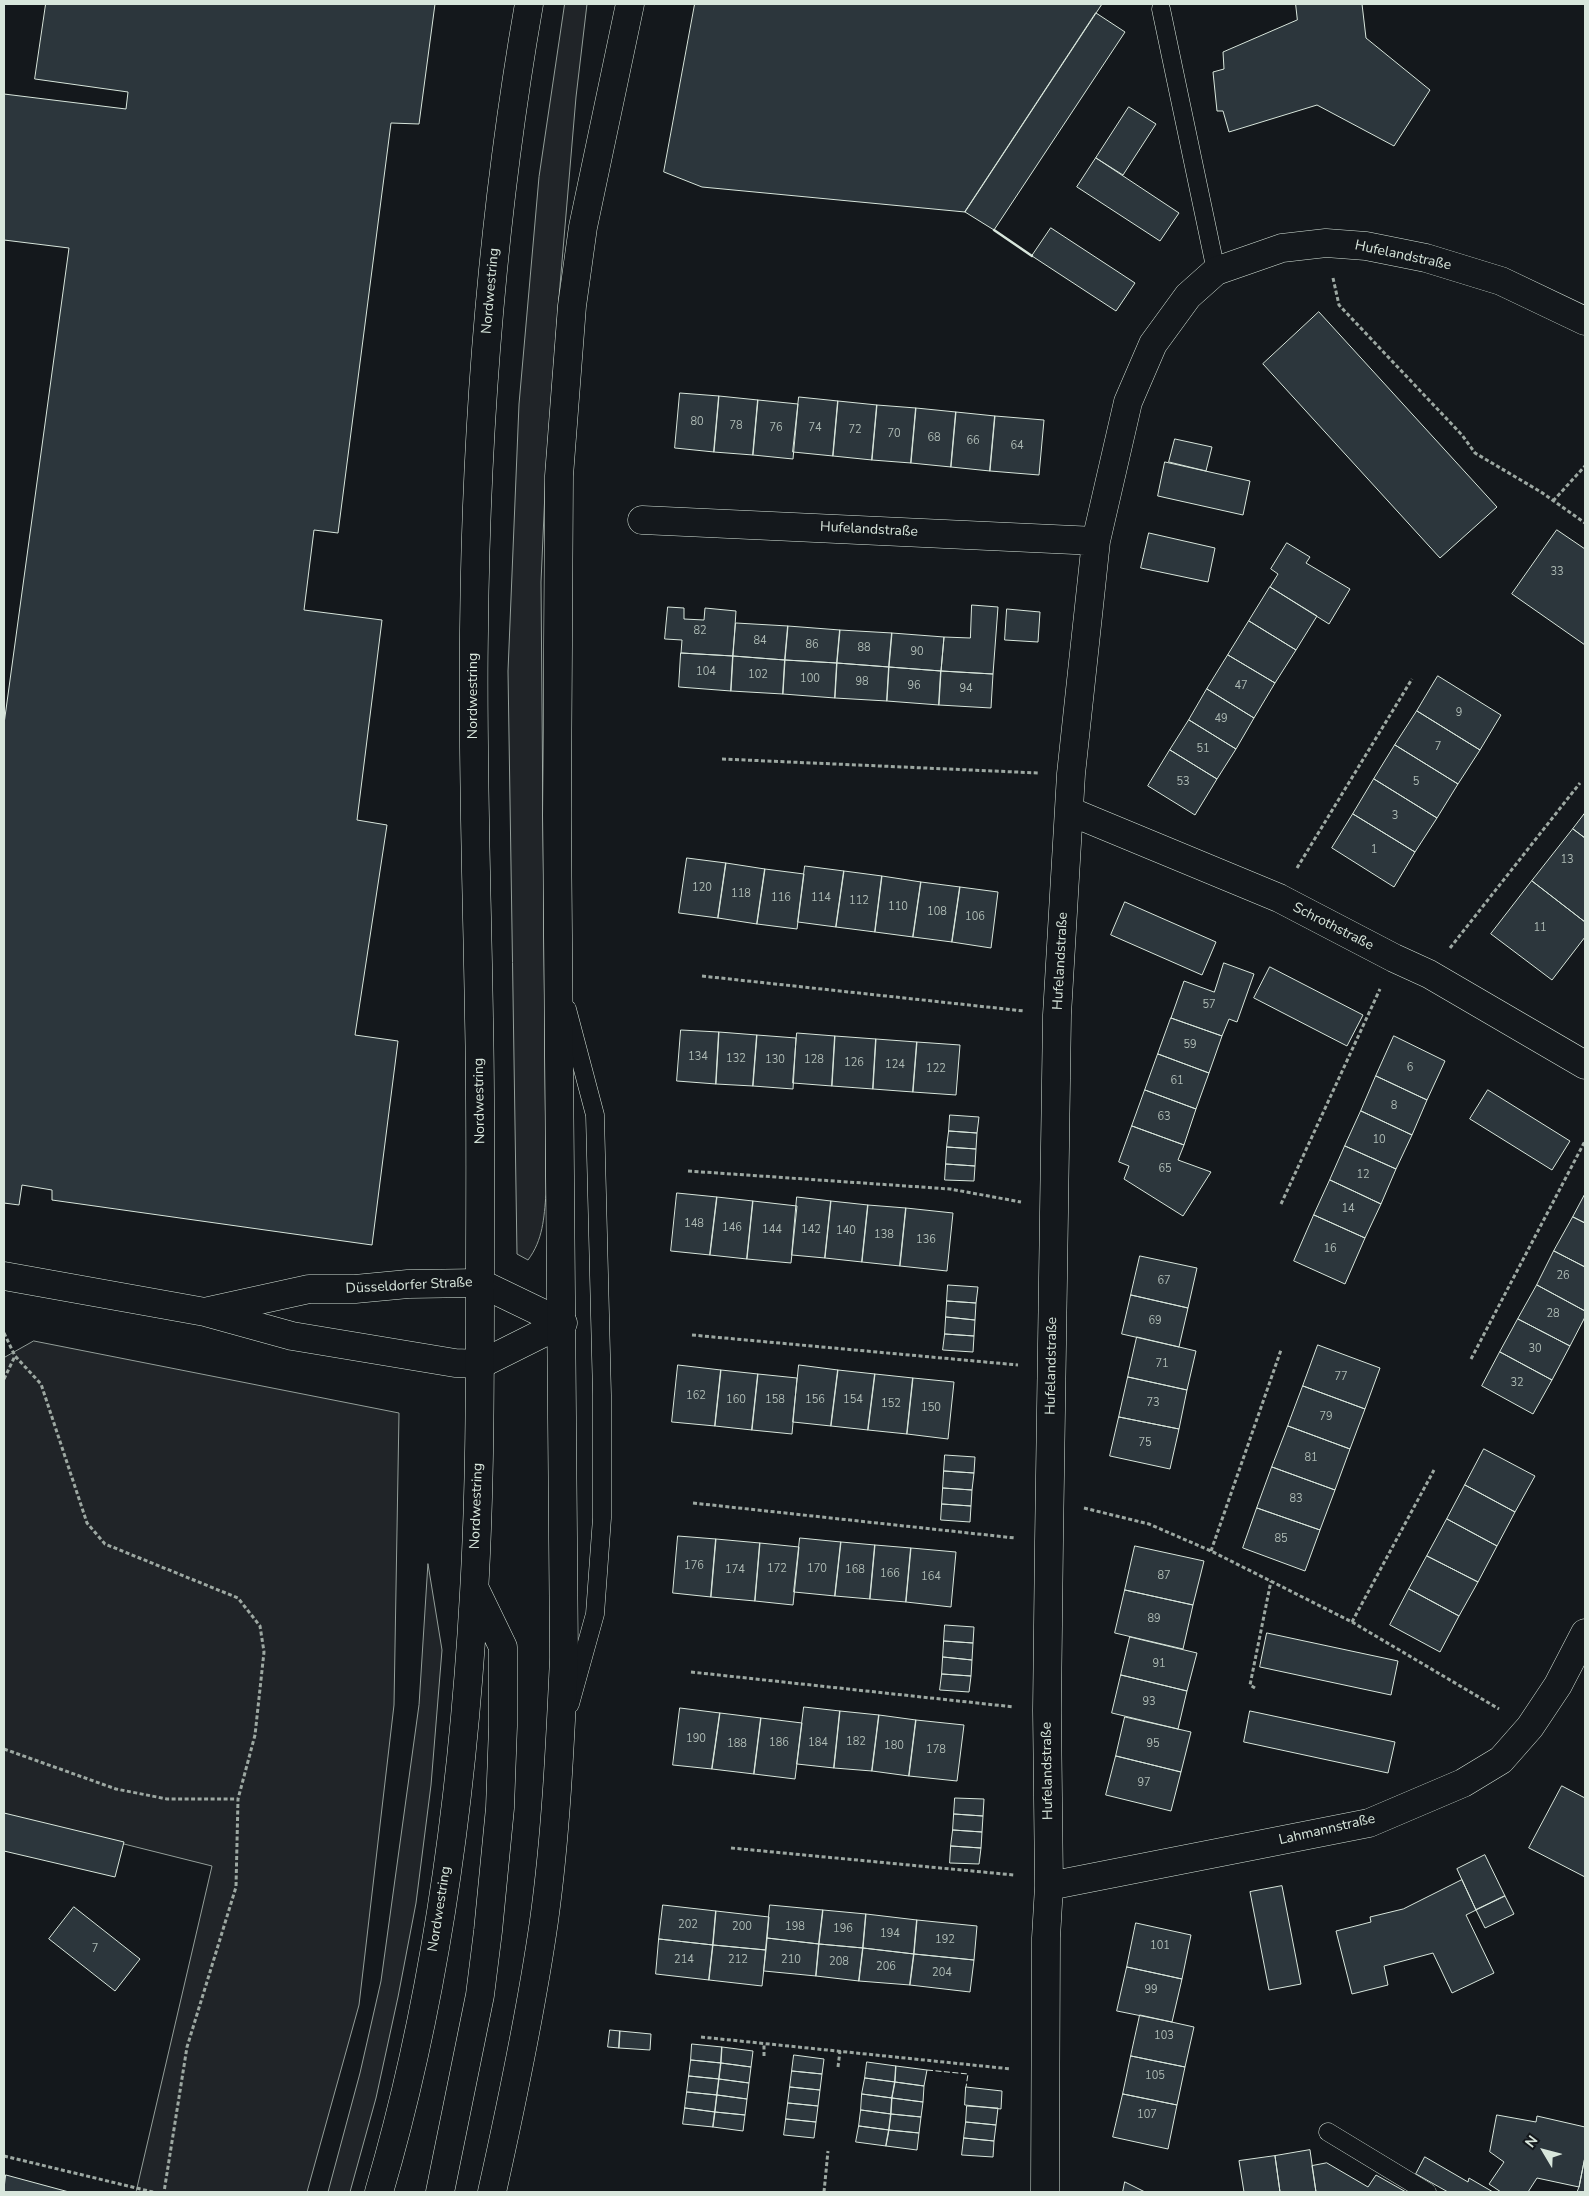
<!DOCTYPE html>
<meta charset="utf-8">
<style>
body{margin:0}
#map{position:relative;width:1589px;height:2196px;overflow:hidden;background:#14181c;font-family:"Nunito Sans",sans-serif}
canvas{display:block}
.frame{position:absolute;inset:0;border:5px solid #d8e6dc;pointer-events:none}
.north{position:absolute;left:1519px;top:2126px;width:50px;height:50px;-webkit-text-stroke:4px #14181c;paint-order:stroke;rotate:307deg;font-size:14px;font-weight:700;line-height:20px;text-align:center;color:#d8e6dc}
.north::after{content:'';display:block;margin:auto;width:18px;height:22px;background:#d8e6dc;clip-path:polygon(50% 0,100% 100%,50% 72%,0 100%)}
</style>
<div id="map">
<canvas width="1589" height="2196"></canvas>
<div class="frame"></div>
<div class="north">N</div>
</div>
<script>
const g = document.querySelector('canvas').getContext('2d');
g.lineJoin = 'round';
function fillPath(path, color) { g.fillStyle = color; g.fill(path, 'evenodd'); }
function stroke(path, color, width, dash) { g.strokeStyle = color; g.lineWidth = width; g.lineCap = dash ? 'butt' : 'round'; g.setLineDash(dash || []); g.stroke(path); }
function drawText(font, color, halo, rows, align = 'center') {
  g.font = font + ' "Nunito Sans",sans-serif'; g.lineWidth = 4; g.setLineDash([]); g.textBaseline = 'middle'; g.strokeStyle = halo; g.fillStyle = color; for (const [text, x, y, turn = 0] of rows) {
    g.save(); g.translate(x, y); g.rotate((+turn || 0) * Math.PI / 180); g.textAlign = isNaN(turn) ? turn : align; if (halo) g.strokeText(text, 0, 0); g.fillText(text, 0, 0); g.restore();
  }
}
const green = new Path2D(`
 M565,4H587L576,97L559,297L546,469L541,582L546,1194C544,1218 543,1240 528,1260L517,1254L508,671L519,404L539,177Z
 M34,1341L399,1413L394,1705L359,2005L307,2192H136L212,1866L4,1814V1358Z
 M428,1564L442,1650L431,1785L416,1903L398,1997L376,2098L350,2192H328L360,2073L381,1981L419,1705Z`);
fillPath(green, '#202428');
stroke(green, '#939e99', 1);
const building = new Path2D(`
 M46,4H435L419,124L391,123L338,533L314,530L304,610L382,620L357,820L387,825L355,1035L398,1041L372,1245L52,1200V1190L22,1185L19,1205L4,1203V724L69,248L4,240V94L126,109L128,92L35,79Z
 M695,4H1102L965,212L702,187L664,172Z
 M1296,4H1362L1366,38L1430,90L1394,146L1317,105L1229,132L1223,111H1217L1213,72L1224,69L1223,52L1297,20Z
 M1096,13L1125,32L994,230L965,212Z
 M1129,107L1156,124L1123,175L1096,158Z
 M1096,158L1179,213L1160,241L1077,187Z
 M1051,228L1135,283L1116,311L1032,256Z
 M1319,312L1497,507L1440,558L1263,364Z
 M680,393L719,396L714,452L675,448Z
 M719,396L758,400L753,455L714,452Z
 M799,397L838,401L833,456L793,452Z
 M758,400L798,404L793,459L753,455Z
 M838,401L877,405L872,460L833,456Z
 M877,405L916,408L911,463L872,460Z
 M916,408L956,412L951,467L911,463Z
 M956,412L995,416L990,471L951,467Z
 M995,416L1044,420L1039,475L990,471Z
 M1175,439L1212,447L1206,471L1169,462Z
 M1165,462L1250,481L1243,515L1158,496Z
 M1557,530L1585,549V645L1512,594Z
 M1149,533L1215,548L1208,582L1141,568Z
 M1287,543L1310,557L1306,563L1350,589L1329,624L1270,587L1278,574L1271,569Z
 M1270,587L1317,616L1296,650L1249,621Z
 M972,605L998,607L993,674L941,671L944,637L970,638Z
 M668,607L684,608V619L704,620L705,608L736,611L733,656L681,653L682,640L665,639Z
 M1007,609L1040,612L1038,642L1005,640Z
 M1249,621L1296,650L1275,683L1228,655Z
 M736,623L788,626L785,660L733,656Z
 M788,626L840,630L837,663L785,660Z
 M840,630L892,633L889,667L837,663Z
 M892,633L944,637L941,671L889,667Z
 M681,653L733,656L731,691L679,687Z
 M1228,655L1275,683L1254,718L1207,689Z
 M733,656L785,660L783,694L731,691Z
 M785,660L837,663L835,698L783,694Z
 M837,663L889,667L887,701L835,698Z
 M889,667L941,671L939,705L887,701Z
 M941,671L993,674L991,708L939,705Z
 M1438,676L1501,715L1480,750L1417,711Z
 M1207,689L1254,718L1236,749L1189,720Z
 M1417,711L1480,750L1458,784L1395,745Z
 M1189,720L1236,749L1217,779L1170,750Z
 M1395,745L1458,784L1437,818L1374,779Z
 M1170,750L1217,779L1195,815L1148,786Z
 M1374,779L1437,818L1415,852L1353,814Z
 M1585,813V838L1573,829Z
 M1353,814L1415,852L1394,887L1332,848Z
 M1573,829L1585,838V922L1532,881Z
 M687,858L726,863L718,918L679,913Z
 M726,863L765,869L757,924L718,918Z
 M805,866L844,871L836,927L798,922Z
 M765,869L804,874L797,929L757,924Z
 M844,871L882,876L875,932L836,927Z
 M882,876L921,882L913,937L875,932Z
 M1532,881L1585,922V937L1552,980L1491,934Z
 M921,882L960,887L952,942L913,937Z
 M960,887L998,892L991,948L952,942Z
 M1125,902L1216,942L1202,975L1111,935Z
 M1224,963L1254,974L1237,1022L1229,1019L1222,1036L1171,1018L1184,981L1214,992Z
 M1270,967L1363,1015L1347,1046L1254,998Z
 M1171,1018L1222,1036L1209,1073L1158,1054Z
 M681,1030L719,1032L716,1084L677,1081Z
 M719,1032L757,1035L753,1086L716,1084Z
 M797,1033L835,1036L832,1086L793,1083Z
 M757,1035L796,1038L793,1089L753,1086Z
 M835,1036L876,1039L873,1089L832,1086Z
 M1394,1036L1445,1061L1427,1100L1376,1076Z
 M876,1039L917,1042L913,1092L873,1089Z
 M917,1042L960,1045L956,1095L913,1092Z
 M1158,1054L1209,1073L1196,1109L1145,1090Z
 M1376,1076L1427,1100L1412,1135L1361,1111Z
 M1145,1090L1196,1109L1184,1145L1132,1126Z
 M1488,1090L1570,1141L1552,1170L1470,1119Z
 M1361,1111L1412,1135L1396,1169L1345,1146Z
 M950,1115L979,1117L977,1133L949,1131Z
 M1132,1126L1184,1145L1178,1160L1211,1172L1183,1216L1124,1179L1129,1166L1119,1162Z
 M949,1131L977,1133L976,1149L947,1147Z
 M1345,1146L1396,1169L1381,1204L1330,1180Z
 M947,1147L976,1149L975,1166L946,1164Z
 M946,1164L975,1166L974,1181L945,1180Z
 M1330,1180L1381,1204L1365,1238L1314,1215Z
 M677,1193L717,1197L710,1255L671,1251Z
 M1585,1194V1223L1573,1217Z
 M717,1197L753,1201L747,1259L710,1255Z
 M797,1197L831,1201L825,1258L792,1255Z
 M753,1201L797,1206L791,1263L747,1259Z
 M831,1201L868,1205L862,1262L825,1258Z
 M868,1205L906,1208L900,1266L862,1262Z
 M906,1208L953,1213L947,1271L900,1266Z
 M1314,1215L1365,1238L1345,1284L1294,1261Z
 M1573,1217L1585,1223V1267L1554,1251Z
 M1554,1251L1585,1267V1311L1537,1285Z
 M1140,1256L1197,1268L1188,1308L1131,1295Z
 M948,1285L978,1287L976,1303L947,1301Z
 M1537,1285L1585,1311V1317L1570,1346L1518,1319Z
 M1131,1295L1188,1308L1179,1347L1122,1334Z
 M947,1301L976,1303L975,1320L946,1317Z
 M946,1317L975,1320L974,1336L945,1334Z
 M1518,1319L1570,1346L1552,1380L1500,1352Z
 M945,1334L974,1336L973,1352L943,1350Z
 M1137,1337L1196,1351L1187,1390L1128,1377Z
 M1318,1345L1380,1368L1365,1409L1303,1386Z
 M1500,1352L1552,1380L1533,1414L1482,1386Z
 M678,1365L721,1370L715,1426L672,1422Z
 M799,1365L838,1370L831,1426L793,1422Z
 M721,1370L758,1374L752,1430L715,1426Z
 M838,1370L875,1374L868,1430L831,1426Z
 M758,1374L797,1378L792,1434L752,1430Z
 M875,1374L913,1378L907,1434L868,1430Z
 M1128,1377L1187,1390L1179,1429L1119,1417Z
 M913,1378L954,1382L948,1439L907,1434Z
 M1303,1386L1365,1409L1350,1449L1288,1426Z
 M1119,1417L1179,1429L1170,1469L1110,1456Z
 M1288,1426L1350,1449L1335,1490L1272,1467Z
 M1484,1449L1535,1476L1515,1512L1465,1485Z
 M945,1455L975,1457L974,1473L944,1471Z
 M1272,1467L1335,1490L1320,1530L1257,1508Z
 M944,1471L974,1473L972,1490L943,1488Z
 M1465,1485L1515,1512L1497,1546L1447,1519Z
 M943,1488L972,1490L971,1506L942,1504Z
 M942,1504L971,1506L970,1522L941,1520Z
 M1257,1508L1320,1530L1305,1571L1243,1548Z
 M1447,1519L1497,1546L1478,1582L1427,1556Z
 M678,1536L716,1539L711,1597L673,1593Z
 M800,1538L841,1542L835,1596L794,1592Z
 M716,1539L760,1543L755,1601L711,1597Z
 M841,1542L875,1545L870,1599L835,1596Z
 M760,1543L799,1547L793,1605L755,1601Z
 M875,1545L911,1548L906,1602L870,1599Z
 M1135,1546L1204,1561L1193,1605L1125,1590Z
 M911,1548L956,1552L951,1607L906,1602Z
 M1427,1556L1478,1582L1459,1616L1409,1589Z
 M1409,1589L1459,1616L1440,1652L1390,1625Z
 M1125,1590L1193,1605L1183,1649L1115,1633Z
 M945,1625L974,1627L973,1643L944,1641Z
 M1267,1633L1398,1661L1391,1695L1260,1667Z
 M1130,1637L1197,1653L1187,1691L1121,1675Z
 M944,1641L973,1643L972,1660L943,1657Z
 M943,1657L972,1660L971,1676L942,1674Z
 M942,1674L971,1676L969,1692L940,1690Z
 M1121,1675L1187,1691L1178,1729L1112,1713Z
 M804,1707L840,1711L834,1768L797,1764Z
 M680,1708L720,1713L712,1769L673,1765Z
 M840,1711L879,1715L872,1771L834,1768Z
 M1250,1711L1395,1742L1388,1773L1244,1742Z
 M720,1713L761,1718L754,1774L712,1769Z
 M879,1715L916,1720L909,1776L872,1771Z
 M1125,1717L1191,1732L1181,1772L1116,1756Z
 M761,1718L802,1723L795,1779L754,1774Z
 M916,1720L964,1725L957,1781L909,1776Z
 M1116,1756L1181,1772L1171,1811L1106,1795Z
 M1562,1786L1585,1798V1877L1529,1848Z
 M955,1798L984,1799L983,1816L954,1814Z
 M4,1813L124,1842L115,1877L4,1851Z
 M954,1814L983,1816L982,1832L953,1830Z
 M953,1830L982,1832L981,1848L951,1846Z
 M951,1846L981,1848L979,1864L950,1863Z
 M1485,1855L1505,1896L1476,1910L1457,1869Z
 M1462,1880L1476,1910L1466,1915L1494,1973L1452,1993L1433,1953L1384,1966L1388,1985L1352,1994L1336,1931L1371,1922L1370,1917L1403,1909Z
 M1282,1886L1301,1984L1269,1990L1250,1892Z
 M1505,1896L1514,1914L1485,1928L1476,1910Z
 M663,1905L716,1911L713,1945L659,1939Z
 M770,1905L823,1910L819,1944L767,1938Z
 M74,1907L140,1959L115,1991L49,1939Z
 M823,1910L866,1914L863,1948L819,1944Z
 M716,1911L769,1917L766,1950L713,1945Z
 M866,1914L917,1920L914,1954L863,1948Z
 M917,1920L977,1926L974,1960L914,1954Z
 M1136,1923L1191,1935L1182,1979L1127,1967Z
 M767,1938L819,1944L816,1976L764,1971Z
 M659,1939L713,1945L709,1980L656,1974Z
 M819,1944L863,1948L859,1981L816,1976Z
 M713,1945L766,1950L762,1986L709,1980Z
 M863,1948L914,1954L910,1985L859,1981Z
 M914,1954L974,1960L970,1992L910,1985Z
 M1127,1967L1182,1979L1172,2022L1117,2011Z
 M1140,2015L1194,2027L1185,2067L1131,2056Z
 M610,2030L620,2031L619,2048L608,2047Z
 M620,2031L651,2034L650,2050L619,2048Z
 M692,2044L722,2047L721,2063L691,2060Z
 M722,2047L753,2051L751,2067L721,2063Z
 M794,2055L824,2059L822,2074L792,2071Z
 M1131,2056L1185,2067L1177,2105L1123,2094Z
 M691,2060L721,2063L719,2079L689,2076Z
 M867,2062L896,2066L895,2082L865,2078Z
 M721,2063L751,2067L749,2083L719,2079Z
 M896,2066L927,2070L924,2086L895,2082Z
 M792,2071L822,2074L820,2090L790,2087Z
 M689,2076L719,2079L717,2095L687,2092Z
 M865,2078L895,2082L892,2098L862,2094Z
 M719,2079L749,2083L747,2099L717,2095Z
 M895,2082L924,2086L923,2102L892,2098Z
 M790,2087L820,2090L818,2106L788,2103Z
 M966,2087L1002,2091L1001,2109L965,2105Z
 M687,2092L717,2095L715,2112L685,2108Z
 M862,2094L892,2098L891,2114L861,2110Z
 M1123,2094L1177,2105L1168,2149L1113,2137Z
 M717,2095L747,2099L745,2115L715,2112Z
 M892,2098L923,2102L921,2117L891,2114Z
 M788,2103L818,2106L816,2122L786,2119Z
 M967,2106L998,2108L996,2125L966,2122Z
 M685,2108L715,2112L713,2127L683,2124Z
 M861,2110L891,2114L889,2130L859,2126Z
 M715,2112L745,2115L743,2131L713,2127Z
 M891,2114L921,2117L919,2133L889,2130Z
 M1497,2115L1536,2122L1537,2116L1585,2127V2157L1579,2187L1537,2178L1528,2192H1501L1489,2184L1504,2162L1490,2152Z
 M786,2119L816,2122L814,2138L784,2135Z
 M966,2122L996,2125L994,2141L964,2138Z
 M859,2126L889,2130L886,2146L856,2142Z
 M889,2130L919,2133L917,2150L886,2146Z
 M964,2138L994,2141L993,2157L962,2155Z
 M1310,2150L1316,2192H1280L1275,2156Z
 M1275,2156L1280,2192H1244L1239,2161Z
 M1425,2157L1468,2182L1469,2178L1493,2192H1448L1416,2174Z
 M1585,2157V2192H1577L1579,2187Z
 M1327,2163L1368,2187L1376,2175L1406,2192H1316L1312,2166Z
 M6,2175L69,2192H4Z
 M1125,2182L1145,2192H1123Z`);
fillPath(building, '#2c363c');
stroke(building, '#d8e6dc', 1);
const lane = new Path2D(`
 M1161,9L1216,271
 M567,1009L595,1115L602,1395V1518L595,1614L570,1704
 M1328,2132L1427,2192`);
const street = new Path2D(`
 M642,520L1096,541
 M1069,811L1279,898L1394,958L1429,974L1585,1065
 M4,1276L205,1312L292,1336L455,1363L481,1364L563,1323
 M209,1311L309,1289H355L408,1284L480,1283L563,1323
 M1049,1886L1369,1823L1463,1783L1501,1760L1530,1727L1558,1685L1585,1633
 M1045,2192L1046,1938L1049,1886L1047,1710L1049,1541L1057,1015L1071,774L1096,541L1128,402L1153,344L1188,296L1216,271L1282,248L1326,243L1366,246L1426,258L1501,281L1585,321`);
const primary = new Path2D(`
 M379,2192C436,1998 463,1794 474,1593C480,1490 480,1386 480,1283C480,1195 481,1106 479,1018C477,889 472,760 474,631C476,421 493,211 529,4
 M440,2192L480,1995L488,1931L500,1808L503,1726V1647L475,1589
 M492,2192C512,2102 531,2012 544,1921C556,1834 560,1745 564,1658L557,815L559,476L572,306L583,227L630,4`);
stroke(lane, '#d8e6dc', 19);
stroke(street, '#d8e6dc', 29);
stroke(primary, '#d8e6dc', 29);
stroke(new Path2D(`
 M1333,278L1339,305L1462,435L1475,453L1541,492L1585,523
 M1553,501L1585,466
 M722,759L1038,773
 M1297,868L1412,679
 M1450,948L1580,783
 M702,976L1024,1011
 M688,1171L950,1189L1021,1202
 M1281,1204L1380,989
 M4,1333L15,1356L41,1384L87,1523L105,1544L238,1598L260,1626L264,1652L255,1735L238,1799L236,1887L187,2047L164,2192
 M692,1335L1018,1365
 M1471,1359L1585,1141
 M4,1379L15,1356
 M693,1503L1015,1538
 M1084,1508L1149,1524L1211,1551L1352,1622L1499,1709
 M1211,1551L1281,1350
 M1352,1622L1434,1470
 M691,1672L1014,1707
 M1255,1688L1250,1685L1271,1581
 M4,1749L116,1789L167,1799H238
 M731,1848L1014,1875
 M701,2037L1011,2069
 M764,2056V2043
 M838,2067L840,2051
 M4,2156L153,2192
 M824,2192L828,2151`), '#9da8a2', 3, [4, 2.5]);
stroke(lane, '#14181c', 18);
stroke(street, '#14181c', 28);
stroke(primary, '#14181c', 28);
stroke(new Path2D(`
 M927,2070L968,2074L966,2087`), '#d8e6dc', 1, [6, 2.5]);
stroke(new Path2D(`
 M994,230L1032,256`), '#d8e6dc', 2.5);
drawText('11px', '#adbab4', null, [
 ["80",697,422],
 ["78",736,426],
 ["76",776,428],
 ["74",815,428],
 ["72",855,430],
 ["70",894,434],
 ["68",934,438],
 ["66",973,441],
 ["64",1017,446],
 ["33",1557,572],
 ["82",700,631],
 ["84",760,641],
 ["86",812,645],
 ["88",864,648],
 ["90",917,652],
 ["104",706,672],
 ["102",758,675],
 ["100",810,679],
 ["98",862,682],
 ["96",914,686],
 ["47",1241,686],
 ["94",966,689],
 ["9",1459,713],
 ["49",1221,719],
 ["7",1438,747],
 ["51",1203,749],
 ["53",1183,782],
 ["5",1416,782],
 ["3",1395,816],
 ["1",1374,850],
 ["13",1567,860],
 ["120",702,888],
 ["118",741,894],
 ["116",781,898],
 ["114",821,898],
 ["112",859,901],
 ["110",898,907],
 ["108",937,912],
 ["106",975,917],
 ["11",1540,928],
 ["57",1209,1005],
 ["59",1190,1045],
 ["134",698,1057],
 ["132",736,1059],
 ["130",775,1060],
 ["128",814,1060],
 ["126",854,1063],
 ["124",895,1065],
 ["6",1410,1068],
 ["122",936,1069],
 ["61",1177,1081],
 ["8",1394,1106],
 ["63",1164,1117],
 ["10",1379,1140],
 ["65",1165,1169],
 ["12",1363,1175],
 ["14",1348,1209],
 ["148",694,1224],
 ["146",732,1228],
 ["144",772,1230],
 ["142",811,1230],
 ["140",846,1231],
 ["138",884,1235],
 ["136",926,1240],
 ["16",1330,1249],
 ["26",1563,1276],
 ["67",1164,1281],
 ["28",1553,1314],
 ["69",1155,1321],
 ["30",1535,1349],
 ["71",1162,1364],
 ["77",1341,1377],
 ["32",1517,1383],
 ["162",696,1396],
 ["160",736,1400],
 ["158",775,1400],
 ["156",815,1400],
 ["154",853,1400],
 ["73",1153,1403],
 ["152",891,1404],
 ["150",931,1408],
 ["79",1326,1417],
 ["75",1145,1443],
 ["81",1311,1458],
 ["83",1296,1499],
 ["85",1281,1539],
 ["176",694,1566],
 ["172",777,1569],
 ["170",817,1569],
 ["174",735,1570],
 ["168",855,1570],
 ["166",890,1574],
 ["87",1164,1576],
 ["164",931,1577],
 ["89",1154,1619],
 ["91",1159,1664],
 ["93",1149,1702],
 ["190",696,1739],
 ["182",856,1742],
 ["186",779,1743],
 ["184",818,1743],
 ["188",737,1744],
 ["95",1153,1744],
 ["180",894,1746],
 ["178",936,1750],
 ["97",1144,1783],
 ["202",688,1925],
 ["200",742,1927],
 ["198",795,1927],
 ["196",843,1929],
 ["194",890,1934],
 ["192",945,1940],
 ["101",1160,1946],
 ["7",95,1949],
 ["214",684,1960],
 ["212",738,1960],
 ["210",791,1960],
 ["208",839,1962],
 ["206",886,1967],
 ["204",942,1973],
 ["99",1151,1990],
 ["103",1164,2036],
 ["105",1155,2076],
 ["107",1147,2115]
]);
drawText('14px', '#d8e6dc', '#14181c', [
 ["Hufelandstraße",1403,256,12],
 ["Nordwestring",491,291,-85],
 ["Hufelandstraße",869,530,3],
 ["Nordwestring",474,696,-90],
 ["Schrothstraße",1333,927,27],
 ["Hufelandstraße",1061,961,-87],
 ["Nordwestring",480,1101,-91],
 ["Düsseldorfer Straße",409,1286,-3],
 ["Hufelandstraße",1052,1366,-89],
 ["Nordwestring",477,1506,-88],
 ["Hufelandstraße",1048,1771,-91],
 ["Lahmannstraße",1327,1830,-13],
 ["Nordwestring",440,1909,-81]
]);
</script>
